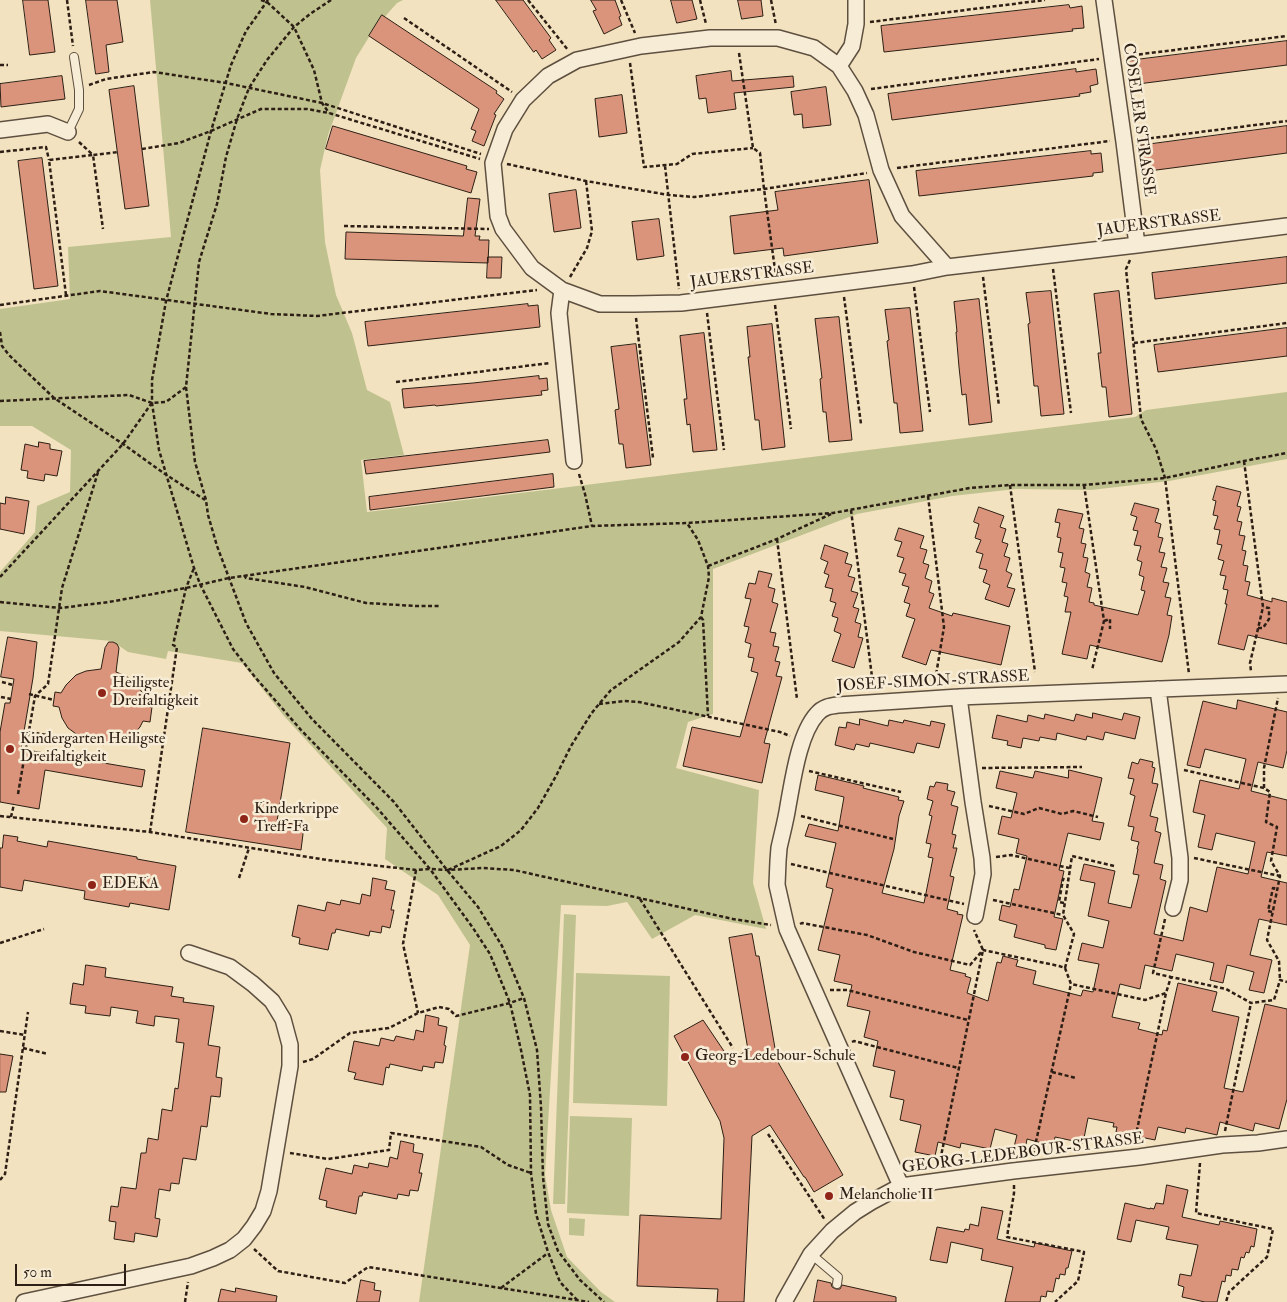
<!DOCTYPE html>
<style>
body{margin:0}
#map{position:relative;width:1287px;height:1302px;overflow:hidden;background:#f3e2bf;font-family:"IM FELL Double Pica",serif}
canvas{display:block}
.scale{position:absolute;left:15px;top:1264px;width:111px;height:22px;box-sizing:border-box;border:2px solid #2d1f15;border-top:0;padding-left:6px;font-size:15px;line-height:18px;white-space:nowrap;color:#2d1f15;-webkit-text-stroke:4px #f7ecd5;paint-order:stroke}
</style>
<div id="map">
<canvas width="1287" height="1302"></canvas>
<div class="scale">50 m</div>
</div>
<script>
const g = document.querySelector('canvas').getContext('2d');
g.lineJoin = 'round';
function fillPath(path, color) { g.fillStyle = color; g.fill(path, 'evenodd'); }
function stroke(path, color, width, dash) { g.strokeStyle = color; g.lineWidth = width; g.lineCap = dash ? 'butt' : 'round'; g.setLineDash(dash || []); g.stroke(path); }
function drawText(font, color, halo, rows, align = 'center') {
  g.font = font + ' "IM FELL Double Pica",serif'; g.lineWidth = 5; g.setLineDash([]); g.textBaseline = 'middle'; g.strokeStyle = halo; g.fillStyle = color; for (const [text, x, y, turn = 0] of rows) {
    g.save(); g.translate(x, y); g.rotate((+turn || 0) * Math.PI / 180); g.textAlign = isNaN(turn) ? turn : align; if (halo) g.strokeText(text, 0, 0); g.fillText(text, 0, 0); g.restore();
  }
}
fillPath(new Path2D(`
 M150,0H403L397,3L374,29L356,58L328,135L320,170L325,242L336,295L352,333L367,390L390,402L404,455L361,460L367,512L1135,417L1146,410L1287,392V459L1169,481L1091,490L1016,489L952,496L857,514L713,569V714L688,722L676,768L759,790L753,883L766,929L695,915L652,939L627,902L607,906L561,905L545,1175L551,1210L567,1257L601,1292L615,1302H419L470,945L438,895L385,859L387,828L284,716L242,663L168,651L166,659L128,652L112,641L0,631V572L35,532L37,506L70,492L71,450L32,426H0V309L70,299L68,247L171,237Z
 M564,914L576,915L565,1204H553Z
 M576,973L670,976L667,1106L573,1103Z
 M570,1116L632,1118L629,1216L567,1213Z
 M569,1218L585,1219L584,1236L569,1235Z`), '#bfc28f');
const building = new Path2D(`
 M23,0H48L55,52L30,55Z
 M86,0H117L123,42L106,45L109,72L96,74Z
 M496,0H523L551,38L549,40L556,50L542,59L536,50L534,52Z
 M591,0H615L621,16L619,17L622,25L604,34L593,11L596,10Z
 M671,0H692L697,19L677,23Z
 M738,0H761L763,16L742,19Z
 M1069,5L1070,8L1082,6L1084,28L1072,29L1073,31L884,52L881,26Z
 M382,15L497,91L496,93L504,99L494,114L496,115L484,146L472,141L476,131L471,129L479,109L369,36Z
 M1287,41V65L1130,85L1127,61Z
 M1076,69V72L1096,69L1098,84L1090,86L1091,92L1079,94L1080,96L892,120L888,94Z
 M731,71L732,81L793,76L794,87L734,93L736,109L708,113L706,98L699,99L696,76Z
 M62,76L65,99L1,107L0,84Z
 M134,86L149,206L125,209L109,90Z
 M826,87L831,125L803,128L802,114L794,115L791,92Z
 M622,95L627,133L599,137L595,99Z
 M333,126L467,166L466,169L477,172L471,193L326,149Z
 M1287,126V153L1141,172L1137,146Z
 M1091,151V154L1101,153L1103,172L1093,173V176L919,196L916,171Z
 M42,158L58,286L34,289L18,161Z
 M869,180L878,243L784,256L783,248L734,254L730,216L778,210L775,192Z
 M576,190L581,228L554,232L549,194Z
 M468,198L480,199L475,236H480L479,240H489L488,263L345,259L346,232L463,236Z
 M659,219L664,256L637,260L632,222Z
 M488,257H502L501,278H487Z
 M1287,257V283L1155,299L1152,273Z
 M1051,291L1064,414L1041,416L1038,386H1034L1028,324L1030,323L1026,293Z
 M1119,291L1132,414L1109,417L1106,387H1102L1098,353H1101L1094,294Z
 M979,299L992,422L969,425L966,394L962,395L959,367L956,332H957L954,302Z
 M528,304V306L538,305L540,327L368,346L365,322Z
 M910,308L923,431L900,433L897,403H894L887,341L889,340L885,310Z
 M839,317L852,440L829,442L826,412H823L820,379L822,378L815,319Z
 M772,324L785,447L762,450L759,420H755L748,357H750L747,327Z
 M1287,328V356L1158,372L1154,345Z
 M704,333L717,450L693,452L690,424L687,425L684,399H687L680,336Z
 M636,344L651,465L626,468L623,444H619L615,410L619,409L611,347Z
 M539,376V379L547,378L548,390L541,391L542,395L436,406L435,405L404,408L402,389L473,383Z
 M548,440L550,452L366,474L364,461Z
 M39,442L50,444V449L62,451L57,476L45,474L44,481L27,478L28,471L21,470L25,444L38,447Z
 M553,474L554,487L370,510L369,497Z
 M1217,486L1241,492L1237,506L1241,507L1237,521L1242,522L1239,535L1245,536L1242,550L1246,551L1243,565L1248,566L1245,581L1250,582L1247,595L1272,602V598L1287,602V644L1248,635L1244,650L1218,644L1227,604H1225L1228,590L1223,589L1226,576L1220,575L1224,561L1218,559L1222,545L1217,544L1220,530L1214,529L1218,516L1213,515L1216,501L1213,500Z
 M6,497L29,501L24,534L0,529V503L5,504Z
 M1135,503L1159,509L1155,522L1161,524L1158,537L1163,538L1159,552L1165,553L1161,567L1167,568L1163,582L1169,583L1165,597L1171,598L1167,615L1172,616L1169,635L1162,662L1090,645L1087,659L1062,654L1071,612H1065L1068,597L1064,596L1067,583L1062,582L1065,568L1060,567L1063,553L1058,552L1061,538L1057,537L1060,523L1055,522L1058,509L1083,514L1079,528L1084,529L1081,543L1086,544L1083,557L1088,558L1085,572L1090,574L1087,587L1092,588L1089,602L1094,603V605L1138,615L1145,591L1141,590L1144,577L1139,575L1142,562L1137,560L1141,546L1134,545L1138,531L1133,530L1137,517L1131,515Z
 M979,507L1004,516L1000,527L1006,529L1002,542L1008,544L1004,556L1010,558L1006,571L1012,574L1007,587L1015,589L1009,607L985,599L990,585L983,582L987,570L979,568L983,554L976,552L981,540L975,538L979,524L974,522Z
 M899,528L924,536L920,548L927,550L923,563L929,565L925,578L932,581L929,592L934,594L929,608L952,616L953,613L1010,626L1001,665L931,650L926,665L902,657L915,619L906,616L910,604L904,602L909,587L902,585L906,574L899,572L904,558L897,556L902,542L895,540Z
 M825,545L848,553L845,563L852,565L848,576L855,578L851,591L858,593L853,607L859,609L855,622L861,624L858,637L863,638L854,668L832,661L841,634L834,631L838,618L832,616L836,603L830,601L833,589L825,587L829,575L824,573L828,562L821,559Z
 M759,571L772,574L768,587L775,589L772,602L778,604L770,632L776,633L773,646L779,647L775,661L780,662L776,676L782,677L764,743L770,744L762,783L683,766L692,727L740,737L758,673L751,671L754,658L748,657L751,644L745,642L749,627L744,626L751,599L745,598L749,583L755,584Z
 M8,637L37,642L33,678L21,749L145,770L142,787L45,770L39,809L0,802V732L5,703H10L14,679L1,677Z
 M109,642H113L117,644L119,648L116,672L126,676L134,682L142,692L149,707H152L150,722L143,721L140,727L134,734L121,741L105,743L104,745L79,736L68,728L62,718L59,707L53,706L55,692L61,693L66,685L76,675L86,671L101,669L105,648Z
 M1238,700L1287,712V750L1283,768L1258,762L1251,791L1287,800V856L1267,852L1261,877L1287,883V925L1259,919L1250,955L1272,960L1264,993L1249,990L1254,972L1227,965L1223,983L1210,980L1214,963L1176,954L1172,971L1145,965L1140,989L1120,984L1112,1017L1140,1023L1138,1029L1162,1035L1163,1030L1167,1031L1178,983L1217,992L1212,1011L1239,1017L1224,1088L1243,1092L1265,1004L1287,1009V1099L1279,1129L1255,1123L1253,1131L1220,1122L1217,1135L1186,1128L1185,1133L1158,1127L1155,1140L1116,1132L1117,1127H1113L1114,1123L1088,1118L1083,1143L1055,1137L1053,1146L1027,1139L1025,1150L1014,1147L1017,1135L995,1129L990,1149L961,1143L960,1148L938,1142L935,1156L915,1152L921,1125L900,1120L904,1100L890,1097L895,1071L873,1066L878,1041L864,1037L870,1011L847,1006L852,985L834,981L840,955L818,950L833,889L826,887L836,843L805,836L809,824L838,831L844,797L815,790L818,775L864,786L863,788L899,797L898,800L904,801L899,816L894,849L882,893L924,903L933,858L928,857L931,844L926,843L932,816L929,815L933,801L927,799L930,786L934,787L936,782L948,784L947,790L955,792L951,805L958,807L952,834L956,835L953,848H957L950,876L954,877L947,909L958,912L957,914L963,915L950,970L966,974L965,976L971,978L967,993L988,1001L997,962L1001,963L1003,956L1018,960L1016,966L1036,971L1033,984L1081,996L1083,990L1093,992L1099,964L1078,960L1082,943L1103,948L1109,921L1088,916L1095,883L1080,880L1084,864L1115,871L1108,903L1131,908L1139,875L1133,874L1138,849H1137L1139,842L1131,840L1134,827L1128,826L1135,796L1130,794L1134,779L1128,778L1132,762L1138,764L1140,759L1153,762L1152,767L1155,768L1152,783L1158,784L1150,816L1158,818L1155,831L1161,833L1154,863L1163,865L1160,879L1166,881L1154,934L1183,941L1190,907L1207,912L1217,867L1248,874L1255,842L1216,833L1212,850L1198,847L1205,815L1193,812L1200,780L1239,789L1246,759L1205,749L1200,768L1187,765L1203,701L1236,709Z
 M1093,713L1122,720L1124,713L1140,717L1135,739L1105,732L1103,740L1087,736L1086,740L1057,733L1056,740L1040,737L1039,741L1023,738L1021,748L1007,745L1008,741L992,738L997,715L1027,722L1028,715L1044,719L1045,714L1074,721L1076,714L1092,718Z
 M860,719L888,726L889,720L903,723L904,720L930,726L931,721L945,724L939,748L917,743L914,753L870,743L869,747L856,744L854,750L835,745L839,727L846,728L847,722L859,725Z
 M203,728L290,743L277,821L304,826L301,850L186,832Z
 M1069,770L1102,778L1092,821L1104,823L1100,840L1068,833L1059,870L1064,871L1054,917L1063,919L1056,950L1045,948V945L1014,937L1017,925L999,920L1002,905L1010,907L1014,889L1019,890L1027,856L1016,853L1019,839L998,834L1002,816L1011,818L1017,793L996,788L1000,771L1033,778L1035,771L1068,778Z
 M4,835L18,837L17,841L47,847L48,841L137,857V859L176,866L169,910L130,903L129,907L84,899L85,891L24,880L22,891L0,887V848H2Z
 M373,878L387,881L385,889L395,891L391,910H394L390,928L382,926L381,933L370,931L369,936L336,929L335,933H332L328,950L299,944L300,938L292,936L298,905L325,911L327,902L340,905L341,900L360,904L362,894L370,896Z
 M752,934L756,956H759L776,1054L779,1064L843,1175L814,1192L805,1177H804L770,1125L752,1136L744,1302H717L718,1289L637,1286L640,1215L721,1219L724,1138L720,1121L674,1036L703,1020L730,1060L748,1050L729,938Z
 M86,965L106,968L105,977L173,987L171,996L184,998L183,1002L214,1006L208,1045L220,1047L216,1077L222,1078L220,1097L211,1096L207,1127L201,1126L196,1160L183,1158L179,1184L171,1183L170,1191L159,1189L155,1218L160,1219L157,1237L135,1233L134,1242L114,1239L116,1222L109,1221L111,1206L118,1207L121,1187L136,1189L141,1153H146L148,1138L158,1140L162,1109L172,1111L175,1088L178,1089L184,1043L176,1042L179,1019L155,1016L154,1026L136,1023L138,1011L111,1007L110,1016L85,1013L86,1006L70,1004L73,983L83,985Z
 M426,1015L439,1018L438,1025L447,1027L444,1045L446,1046L443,1063L435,1062L434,1068L423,1066L422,1071L390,1064L389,1068L386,1067L383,1085L354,1079L356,1073L348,1071L354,1041L379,1046L381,1038L394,1041L396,1036L414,1040L416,1030L423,1032Z
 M0,1054L13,1056L6,1092H0Z
 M401,1141L414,1144L413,1152L423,1154L419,1173H422L418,1191L410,1190L409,1196L398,1194L397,1199L363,1192L362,1196H359L356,1214L326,1207L327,1201L319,1199L326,1168L352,1174L354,1165L368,1168L369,1163L388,1167L390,1157L397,1159Z
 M1167,1185L1188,1190L1182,1217L1219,1225L1220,1221L1257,1229L1254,1247L1251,1246L1249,1253L1246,1252L1244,1258L1241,1257L1238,1270L1232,1269L1231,1276L1226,1275L1225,1282L1222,1281L1217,1302H1205L1182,1297L1184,1287L1178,1285L1180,1274L1191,1276L1198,1245L1166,1239L1169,1227L1136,1220L1131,1242L1117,1239L1125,1203L1150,1209V1208L1154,1209L1156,1203L1163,1204Z
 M982,1207L1003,1211L997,1239L1034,1247L1035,1243L1072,1251L1068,1268H1066L1065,1275L1060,1274L1059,1279L1056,1278L1053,1292L1047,1291L1046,1297L1041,1296L1040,1302H1005L1013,1267L981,1260L983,1249L951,1242L947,1263L930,1260L937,1227L964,1232L965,1229L969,1230L970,1224L978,1226Z
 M361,1280L375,1283L374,1290L381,1291L379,1302H357Z
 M818,1280L831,1283L832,1287L836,1289H840L842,1285L896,1297V1302H814Z
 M236,1288L277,1296L276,1302H218L221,1289L235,1292Z`);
fillPath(building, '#d9947b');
stroke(building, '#2d1f15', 1);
const lane = new Path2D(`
 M68,132L79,109V90L74,57
 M811,1254L838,1277L837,1284`);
const street = new Path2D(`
 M856,0V24L852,46L839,66L855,91L866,115L881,170L902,216L947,267
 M1104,0L1124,142L1137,245
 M839,66L814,48L778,38H710L641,46L577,60L548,76L523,100L505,129L493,163L498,216L503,229L532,268L562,290L600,304H634L681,303L842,283L912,274L947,267L1137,245L1287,226
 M0,130L48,124L68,132
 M562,290L559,313L574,461
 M1158,689L1180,858V880L1173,908
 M959,697L973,802L982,858L983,874L975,916
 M901,1186L787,929L777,885L778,861L779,848C782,834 786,820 788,806C793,779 799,734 817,714C823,707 830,706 838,705L959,697L1287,684
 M24,1302L191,1266L213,1258L230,1250L244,1239L254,1226L263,1211L269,1191L290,1066V1045L283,1019L272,1001L253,984L230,967L189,953
 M784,1302L811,1254L832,1231L855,1212L871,1202L901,1186L1013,1171L1139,1157L1222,1145L1258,1143L1287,1139`);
stroke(lane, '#5e5040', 10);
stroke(street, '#5e5040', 18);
stroke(new Path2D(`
 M67,0L73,46
 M261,0L267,2L294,27L314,70L322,103L329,113
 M268,0L246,31L231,65L211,131L166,301L152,380V403L159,450L194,568L200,584L233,649L255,677L301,730L377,808L430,869L473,928L490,954L510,1003L521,1050L530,1095L531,1173L536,1214L548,1252L560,1282L579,1302
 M331,0L310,14L294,27L267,60L249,88L237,119L226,157L217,204L199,262L186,387L195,462L206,500L208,515L217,546L246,623L274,673L312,719L394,802L447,870L478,907L502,946L524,998L537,1050L541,1107L543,1177L548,1224L558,1251L580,1280L604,1302
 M528,0L568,50
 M621,0L635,33
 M700,0L706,24
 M771,0L776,25
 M404,18L512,92
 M870,22L1045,0
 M739,53L753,148L760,153L764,189L776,277
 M1126,56L1287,36
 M630,63L644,167L677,164L692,154L753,148
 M0,65H8
 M89,85L106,79L154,72L226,83L322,103L481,154
 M871,89L1099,59
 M1137,140L1287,121
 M79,142L93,155L118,152
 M142,149L179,143L211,131L261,109H307L329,113L480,159
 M0,152L46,147L49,160
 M507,164L586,181L669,195L694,197L764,189L867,173
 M665,166L679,289
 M897,168L1110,141
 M344,226L489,229
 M1130,260L1126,269L1141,419L1156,449L1165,478L1189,674
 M1053,269L1071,413
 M570,277L587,248L592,231L586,181
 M983,277L999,406
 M914,287L930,412
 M66,295L49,160L93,155L103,229
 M844,297L861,424
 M0,305L100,291L271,314L317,316L537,290
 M775,305L791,429
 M707,313L724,450
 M636,318L653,458
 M0,332L2,346L9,355L54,398L123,444L165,474L205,500
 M1134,343L1287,323
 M396,382L550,363
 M0,401L129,395L152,403L166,402L186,387
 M1244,461L1263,607L1250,663L1251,671
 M579,474L585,494L592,526
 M1010,485L1035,672
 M1084,485L1104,621L1092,670
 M928,496L944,627L936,675
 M851,510L872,677
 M777,539L797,699
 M708,566L777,539L831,514
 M244,575L246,578L305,587L366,603L416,606H441
 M0,577L123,444L151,404
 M0,602L60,608L109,602L186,588L229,578L592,526L687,523L833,513L970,488L1010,485H1084L1165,478L1244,461L1287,453
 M701,617L703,620L708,716
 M1104,621L1110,619V629
 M1258,628H1263L1269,619V608L1263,607
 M2,682L13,685
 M29,694L54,700
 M1,697L11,699
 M599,704L624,701L639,702L780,732L790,736
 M29,732L89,742
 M982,768L1082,767
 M1184,770L1264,788L1270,792L1266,822L1277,827L1271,861L1280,876L1267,940L1279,961L1280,980
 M809,771L901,792
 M1264,788V768L1278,698
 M18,794L35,696L48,684L62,588L99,469
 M989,806L1024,814L1039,808L1062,814L1073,811L1098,817
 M0,816L150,832L327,860L416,870L430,869L447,870L483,868L514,870L733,919L771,925
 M801,816L893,839
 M11,817L14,804
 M150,832L177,647L173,645L186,588L194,568
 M996,857L1011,855L1069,868
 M1194,858L1280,876
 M791,864L964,904
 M416,870L403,944L418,1013
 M448,870L501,846L521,830L538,808L556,776L571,746L591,714L599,704L611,690L679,642L701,617L709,577L708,566L698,540L687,523
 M239,878L249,848
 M640,899L733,1048
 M993,900L1063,915
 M1064,903L1059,902L1063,879L1068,880
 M1272,912L1268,911L1273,888L1278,889
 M1165,919L1153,973L1171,977
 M800,924L802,923L867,935L914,952L970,965L983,950L1059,966L1065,968L1071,984L1145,1000L1166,993L1171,977L1226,989L1251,1003L1274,1000L1280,980L1287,982
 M0,943L44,929
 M1065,968L1074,934L1063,915L1072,856L1114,866
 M830,990H847L968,1020
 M0,1031L25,1035
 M852,1042L854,1041L958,1068
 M23,1048L48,1054
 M303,1062L313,1059L350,1033L389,1028L418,1013L439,1007L449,1009L456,1016L510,1003L524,998
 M1052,1072L1076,1078
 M1225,1131L1251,1003
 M768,1134L825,1220
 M1134,1144L1166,993
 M290,1153L328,1159L389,1150L391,1133L481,1147L508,1165L531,1173
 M1033,1155L1071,984
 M1200,1163L1196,1213L1273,1229L1267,1257L1229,1292L1226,1302
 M939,1166L983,950L974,930
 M0,1180L5,1174L28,1012
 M1014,1185V1193L1007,1237L1084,1252L1078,1281L1055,1302
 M254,1249L278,1271L345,1283L368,1267L589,1302
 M501,1288L548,1253
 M185,1302L188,1282`), '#2d1f15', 2.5, [4, 2.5]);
stroke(lane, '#f7ecd5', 8);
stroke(street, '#f7ecd5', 15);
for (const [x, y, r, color] of [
 [102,693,5,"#8f2418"],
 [10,749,5,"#8f2418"],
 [244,819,5,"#8f2418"],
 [92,885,5,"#8f2418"],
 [685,1057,5,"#8f2418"],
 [829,1196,5,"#8f2418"]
]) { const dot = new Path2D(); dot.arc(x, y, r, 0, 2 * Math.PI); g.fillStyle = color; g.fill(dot); stroke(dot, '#f7ecd5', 2); }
drawText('16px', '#2d1f15', '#f7ecd5', [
 ["COSELER STRASSE",1138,120,82],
 ["JAUERSTRASSE",1159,224,-7],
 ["JAUERSTRASSE",752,276,-7],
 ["JOSEF-SIMON-STRASSE",933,682,-3],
 ["GEORG-LEDEBOUR-STRASSE",1023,1154,-7]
]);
drawText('16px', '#2d1f15', '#f7ecd5', [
 ["Heiligste",112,684],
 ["Dreifaltigkeit",112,702],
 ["Kindergarten Heiligste",20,740],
 ["Dreifaltigkeit",20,758],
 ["Kinderkrippe",254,810],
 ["Treff-Fa",254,828],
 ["EDEKA",102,885],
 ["Georg-Ledebour-Schule",695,1057],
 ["Melancholie II",839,1196]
], 'left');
</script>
